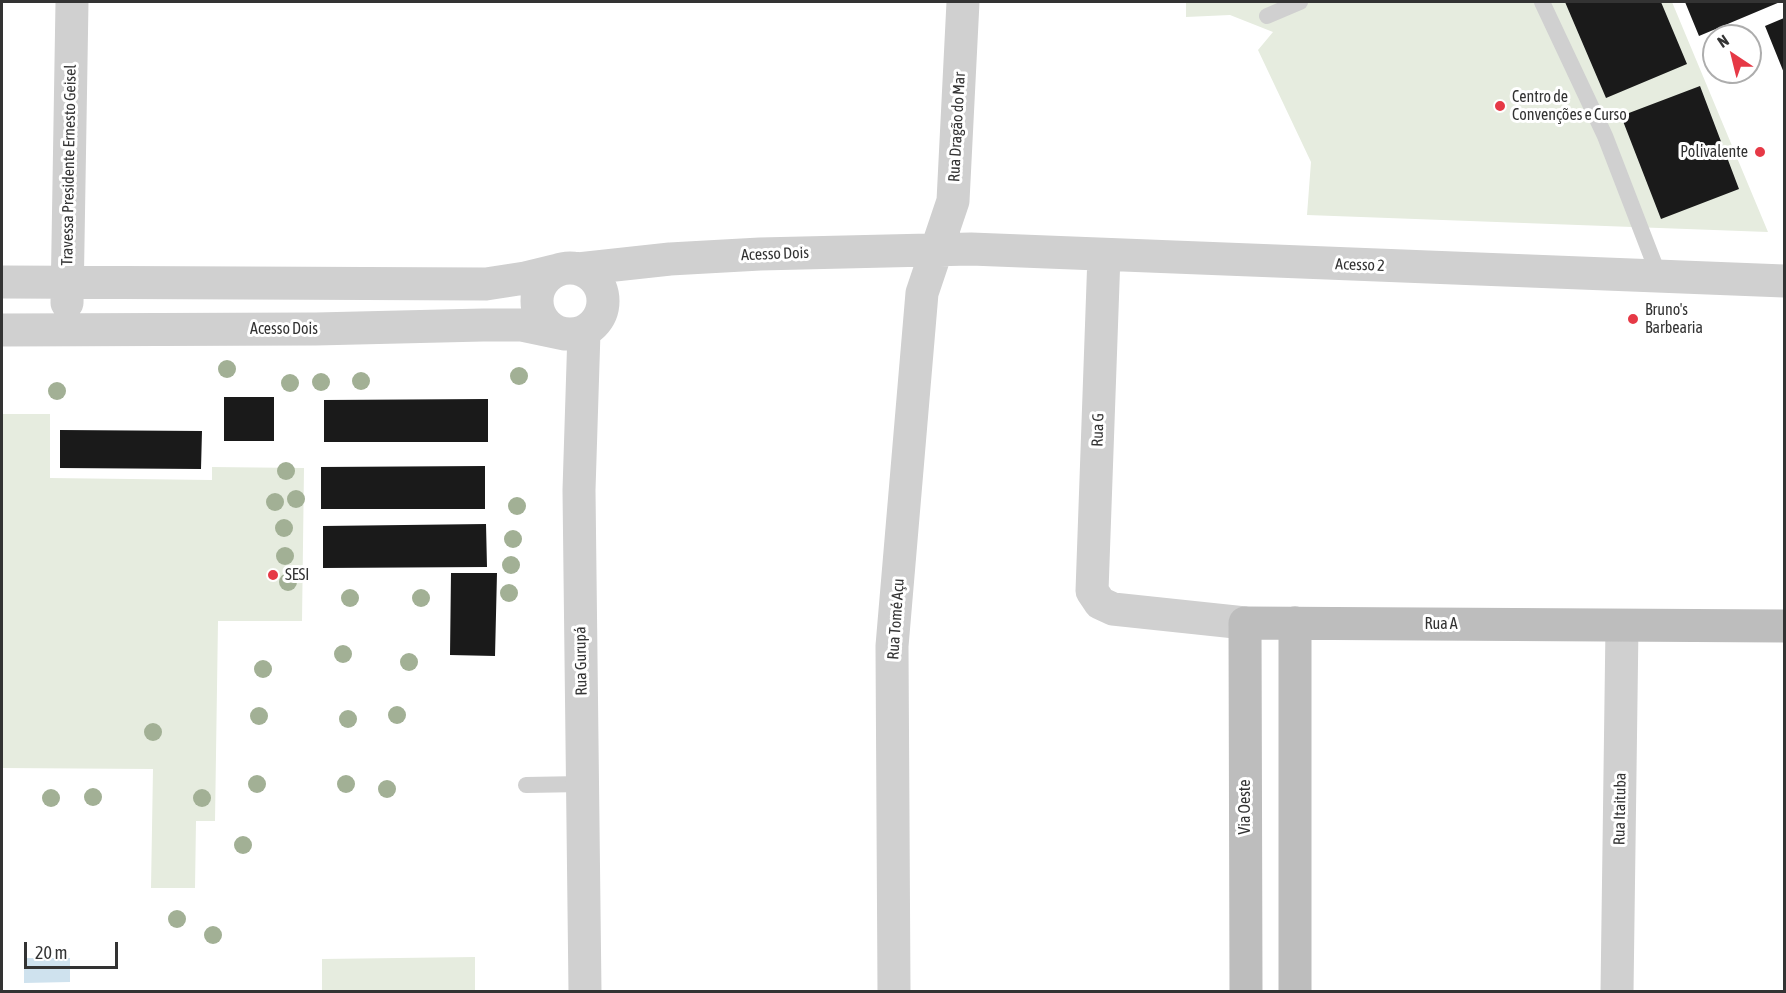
<!DOCTYPE html>
<meta charset="utf-8">
<style>
body{margin:0}
#map{position:relative;width:1786px;height:993px;overflow:hidden;background:#fff;font-family:"Asap Condensed",sans-serif}
canvas{display:block}
.frame{position:absolute;inset:0;border:3px solid #333;pointer-events:none}
.north{position:absolute;left:1702px;top:24px;width:60px;height:60px;box-sizing:border-box;background:#fff;border:2px solid #adadad;border-radius:50%;rotate:325deg;font-size:16px;font-weight:700;line-height:24px;text-align:center;color:#333}
.north::after{content:'';display:block;margin:auto;width:21px;height:27px;background:#e63946;clip-path:polygon(50% 0,100% 100%,50% 72%,0 100%)}
.scale{position:absolute;left:24px;top:942px;width:94px;height:27px;box-sizing:border-box;border:3px solid #333;border-top:0;padding-left:8px;font-size:18px;line-height:21px;white-space:nowrap;color:#333;-webkit-text-stroke:4px #fff;paint-order:stroke}
</style>
<div id="map">
<canvas width="1786" height="993"></canvas>
<div class="frame"></div>
<div class="north">N</div>
<div class="scale">20 m</div>
</div>
<script>
const g = document.querySelector('canvas').getContext('2d');
g.lineJoin = 'round';
function fillPath(path, color) { g.fillStyle = color; g.fill(path, 'evenodd'); }
function stroke(path, color, width, dash) { g.strokeStyle = color; g.lineWidth = width; g.lineCap = dash ? 'butt' : 'round'; g.setLineDash(dash || []); g.stroke(path); }
function drawText(font, color, halo, rows, align = 'center') {
  g.font = font + ' "Asap Condensed",sans-serif'; g.lineWidth = 6; g.setLineDash([]); g.textBaseline = 'middle'; g.strokeStyle = halo; g.fillStyle = color; for (const [text, x, y, turn = 0] of rows) {
    g.save(); g.translate(x, y); g.rotate((+turn || 0) * Math.PI / 180); g.textAlign = isNaN(turn) ? turn : align; if (halo) g.strokeText(text, 0, 0); g.fillText(text, 0, 0); g.restore();
  }
}
fillPath(new Path2D(`
 M1186,2H1672L1768,232L1307,215L1311,162L1258,50L1273,32L1230,15L1186,17Z
 M2,414H50V478L212,480V467L304,468L302,621H218L215,821H196L195,888H151L153,769L2,768Z
 M475,957V991H322V959Z`), '#e6ecdf');
fillPath(new Path2D(`
 M24,958H70V982L24,983Z`), '#cfe2ee');
fillPath(new Path2D(`
 M1565,2H1661L1687,64L1606,98Z
 M1685,2H1780L1699,36Z
 M1784,18V73L1765,26Z
 M1700,86L1739,189L1661,219L1621,116Z
 M224,397H274V441H224Z
 M488,399V442H324V400Z
 M60,430L202,431L201,469L60,468Z
 M485,466V509H321V467Z
 M486,524L487,567L323,568V526Z
 M451,573H497L495,656L450,655Z`), '#1a1a1a');
stroke(new Path2D(`
 M1542,2L1605,136L1659,276
 M1267,16L1300,2
 M526,785L582,784`), '#d0d0d0', 16);
stroke(new Path2D(`
 M1104,255L1092,591L1100,603L1113,609L1245,623
 M537 301a33 33 0 1 1 66 0a33 33 0 1 1-66 0Z
 M578,269L670,259L760,254L971,249L1784,281
 M2,282L486,284L525,278L558,270
 M67,303L72,2
 M2,330L316,329L483,325H522L565,334
 M584,332L579,490L585,992
 M894,992L892,646L922,293L953,201L963,2
 M1617,992L1622,626`), '#d0d0d0', 33);
stroke(new Path2D(`
 M1246,992L1245,623L1784,626
 M1295,992V623`), '#bdbdbd', 33);
g.fillStyle = '#a2b095';
for (const [x, y] of [
 [227,369],
 [519,376],
 [361,381],
 [321,382],
 [290,383],
 [57,391],
 [286,471],
 [296,499],
 [275,502],
 [517,506],
 [284,528],
 [513,539],
 [285,556],
 [511,565],
 [288,582],
 [509,593],
 [350,598],
 [421,598],
 [343,654],
 [409,662],
 [263,669],
 [397,715],
 [259,716],
 [348,719],
 [153,732],
 [257,784],
 [346,784],
 [387,789],
 [93,797],
 [51,798],
 [202,798],
 [243,845],
 [177,919],
 [213,935]
]) { g.beginPath(); g.arc(x, y, 9, 0, 2 * Math.PI); g.fill(); }
for (const [x, y, r, color] of [
 [1500,106,6,"#e63946"],
 [1760,152,6,"#e63946"],
 [1633,319,6,"#e63946"],
 [273,575,6,"#e63946"]
]) { const dot = new Path2D(); dot.arc(x, y, r, 0, 2 * Math.PI); g.fillStyle = color; g.fill(dot); stroke(dot, '#fff', 2); }
drawText('16px', '#333', '#fff', [
 ["Centro de",1512,97],
 ["Convenções e Curso",1512,115],
 ["Polivalente",1748,152,"right"],
 ["Bruno's",1645,310],
 ["Barbearia",1645,328],
 ["SESI",285,575]
], 'left');
drawText('16px', '#333', '#fff', [
 ["Rua Dragão do Mar",957,127,-87],
 ["Travessa Presidente Ernesto Geisel",69,165,-89],
 ["Acesso Dois",775,254,-2],
 ["Acesso 2",1360,265,2],
 ["Acesso Dois",284,329],
 ["Rua G",1098,430,-88],
 ["Rua Tomé Açu",896,619,-86],
 ["Rua A",1441,624],
 ["Rua Gurupá",581,661,-91],
 ["Via Oeste",1245,807,-90],
 ["Rua Itaituba",1620,809,-89]
]);
</script>
